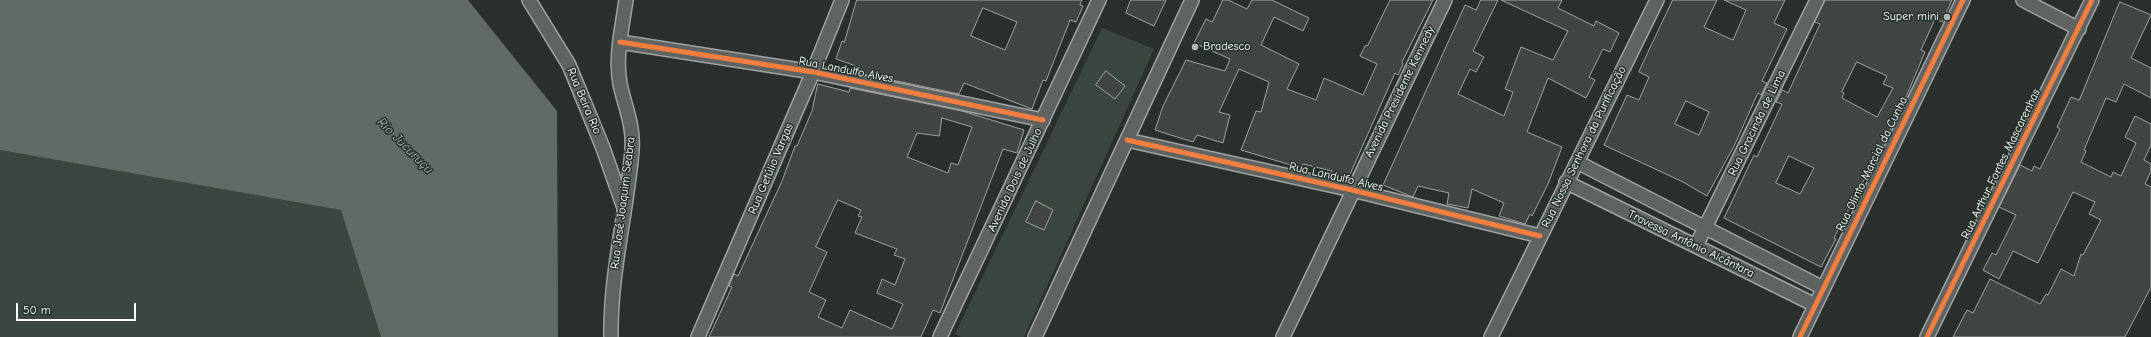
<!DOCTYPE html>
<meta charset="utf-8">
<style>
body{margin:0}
#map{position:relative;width:2151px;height:337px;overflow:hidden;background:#29302d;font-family:"Comic Neue",sans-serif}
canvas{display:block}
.scale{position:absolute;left:16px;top:303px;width:120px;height:18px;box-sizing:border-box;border:2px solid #fff;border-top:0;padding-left:5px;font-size:12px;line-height:14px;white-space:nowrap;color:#fff;-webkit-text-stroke:3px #26332d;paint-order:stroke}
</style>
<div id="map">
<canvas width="2151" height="337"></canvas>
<div class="scale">50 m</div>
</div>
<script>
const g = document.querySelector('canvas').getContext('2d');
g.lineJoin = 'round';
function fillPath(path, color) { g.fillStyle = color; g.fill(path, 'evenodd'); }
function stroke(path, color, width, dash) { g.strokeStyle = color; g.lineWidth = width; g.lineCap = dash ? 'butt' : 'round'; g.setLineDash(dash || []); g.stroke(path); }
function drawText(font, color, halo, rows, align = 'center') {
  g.font = font + ' "Comic Neue",sans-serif'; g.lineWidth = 3; g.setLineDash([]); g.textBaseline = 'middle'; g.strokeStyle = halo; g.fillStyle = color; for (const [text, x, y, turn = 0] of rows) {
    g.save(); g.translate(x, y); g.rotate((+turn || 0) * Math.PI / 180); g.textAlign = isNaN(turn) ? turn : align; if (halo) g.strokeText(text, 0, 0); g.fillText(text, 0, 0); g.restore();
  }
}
fillPath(new Path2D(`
 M1102,28L1154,49L1024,337H961L955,334Z
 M0,150L342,210L381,337H0Z`), '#3b4641');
fillPath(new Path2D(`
 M0,0H468L557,111L558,337H381L341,210L0,150Z`), '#616a66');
const building = new Path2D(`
 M857,0H1082L1080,5L1083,6L1076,22L1070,20L1046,81L1043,80L1032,109L964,83L959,94L854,72L856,66L836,59L842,41L844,42ZM983,8L1017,22L1005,50L971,36Z
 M1131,0H1166L1154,26L1126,13Z
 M1223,0H1228L1247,9L1252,0H1272L1309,18L1303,31L1274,17L1261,45L1299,64L1287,89L1316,100L1324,78L1363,95L1377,64L1360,56L1365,46L1368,45L1390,0H1433L1402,62L1403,64L1398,75L1395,73L1347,181L1329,177L1332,171L1303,164L1301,168L1241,150L1256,111L1261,112L1269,82L1239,69L1219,112L1230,115L1223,143L1197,135L1193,142L1155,130L1163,106L1186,60L1225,71L1230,59L1194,43L1206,19L1212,22Z
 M1481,0H1498L1473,51L1484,57L1476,72L1470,69L1458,94L1504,116L1513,92L1505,89L1521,47L1553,60L1568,31L1501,0H1562L1558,8L1594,26L1596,21L1619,33L1610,52L1603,49L1589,77L1595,80L1586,98L1548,78L1527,132L1562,147L1548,184L1532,216L1530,214L1525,224L1499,216L1504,203L1472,189L1468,208L1447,204L1449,193L1418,186L1413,197L1383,185L1465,5L1476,10Z
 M1673,0H1717L1704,27L1733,40L1746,10L1724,0H1785L1774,23L1787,29L1762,81L1767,83L1761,95L1758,93L1735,144L1707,196L1683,182L1604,145L1627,95L1639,100L1649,77L1639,72ZM1686,101L1709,112L1699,135L1675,124Z
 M1825,0H1952L1942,22L1935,19L1921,50L1925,52L1901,109L1834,238L1836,239L1821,267L1724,218L1754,155L1757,157L1782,104L1776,102L1782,90L1788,93L1820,24L1815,22ZM1857,62L1887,76L1883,84L1893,88L1877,117L1842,98L1844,93L1842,92ZM1789,156L1814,168L1800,194L1776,183Z
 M2120,2L2151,15L2131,58L2151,68V98L2124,84L2116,102L2106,98L2084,150L2086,151L2081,162L2111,177L2113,172L2121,176L2136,143L2125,137L2135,116L2151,124V145L2144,160L2151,164V171L2145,184L2151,187V287L2125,337H1953L1967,310L1973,313L1990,279L2040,304L2046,294L2048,295L2061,269L2074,276L2081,254L2083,255L2101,220L2089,214L2095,202L2073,192L2038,263L2013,251L1999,279L1983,270L1992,253L1996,255L2016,215L1999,207L2020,165L2032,171L2034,166L2040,169L2060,129L2057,127L2071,97L2079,100Z
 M1106,71L1125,86L1115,99L1096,85Z
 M818,84L849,92L850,88L962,111L1024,130L1017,153L1003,149L940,313L933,310L921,337H709L732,287L729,286L734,274L738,276L782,181L795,146H797L812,111ZM942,118L972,127L958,165L951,163L948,173L907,157L917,133L939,136ZM838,200L861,210L858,216L862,217L855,233L897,249L894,255L905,259L895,285L882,279L877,293L903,304L892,329L850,310L842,328L818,317L826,300L809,292L827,252L816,247Z
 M1036,201L1053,210L1044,230L1026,222Z`);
fillPath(building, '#414644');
stroke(building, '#9fa2a0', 1);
const minor = new Path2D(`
 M529,0L569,65L603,148L623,205
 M2023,0L2079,29
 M620,42L813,72L1043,120
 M1127,140L1352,190L1540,236
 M1577,162L1823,288
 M1566,182L1815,305
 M1696,246L1817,0
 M611,337C610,274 627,212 632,150C634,126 625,107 620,84C615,57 622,28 626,0
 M698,337L813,72L842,0
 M940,337L1099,0
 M1035,337L1192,0
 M1283,337L1445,0
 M1491,337L1657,0
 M1800,337L1963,0
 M1927,337L2092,0`);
stroke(minor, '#9fa2a0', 16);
stroke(minor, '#5f6362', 13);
stroke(new Path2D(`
 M620,42L813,72L1043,120
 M1127,140L1352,190L1540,236
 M1800,337L1963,0
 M1927,337L2092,0`), '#f27e40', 5);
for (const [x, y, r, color] of [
 [1947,17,4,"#b4b7b6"],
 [1195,47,4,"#b4b7b6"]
]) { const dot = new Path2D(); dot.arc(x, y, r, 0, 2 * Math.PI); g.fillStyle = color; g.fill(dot); stroke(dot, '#26332d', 1.5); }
drawText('12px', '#fff', '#26332d', [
 ["Super mini",1939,17],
 ["Bradesco",1203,47,"left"]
], 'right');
drawText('12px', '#fff', '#26332d', [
 ["Rua Landulfo Alves",846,70,11],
 ["Avenida Presidente Kennedy",1400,92,-64],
 ["Rua Beira Rio",584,101,67],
 ["Rua Gracinda de Lima",1757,123,-64],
 ["Rua Nossa Senhora da Purificação",1584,147,-64],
 ["Rua Olinto Marcial da Cunha",1872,164,-64],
 ["Rua Arthur Fontes Mascarenhas",2001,164,-64],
 ["Rua Getúlio Vargas",771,169,-67],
 ["Rua Landulfo Alves",1336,177,13],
 ["Avenida Dois de Julho",1015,180,-65],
 ["Rua José Joaquim Seabra",623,203,-83],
 ["Travessa Antônio Alcântara",1691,244,26]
]);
drawText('italic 13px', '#b3b8b6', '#26332d', [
 ["Rio Jucuruçu",405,146,45]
]);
</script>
